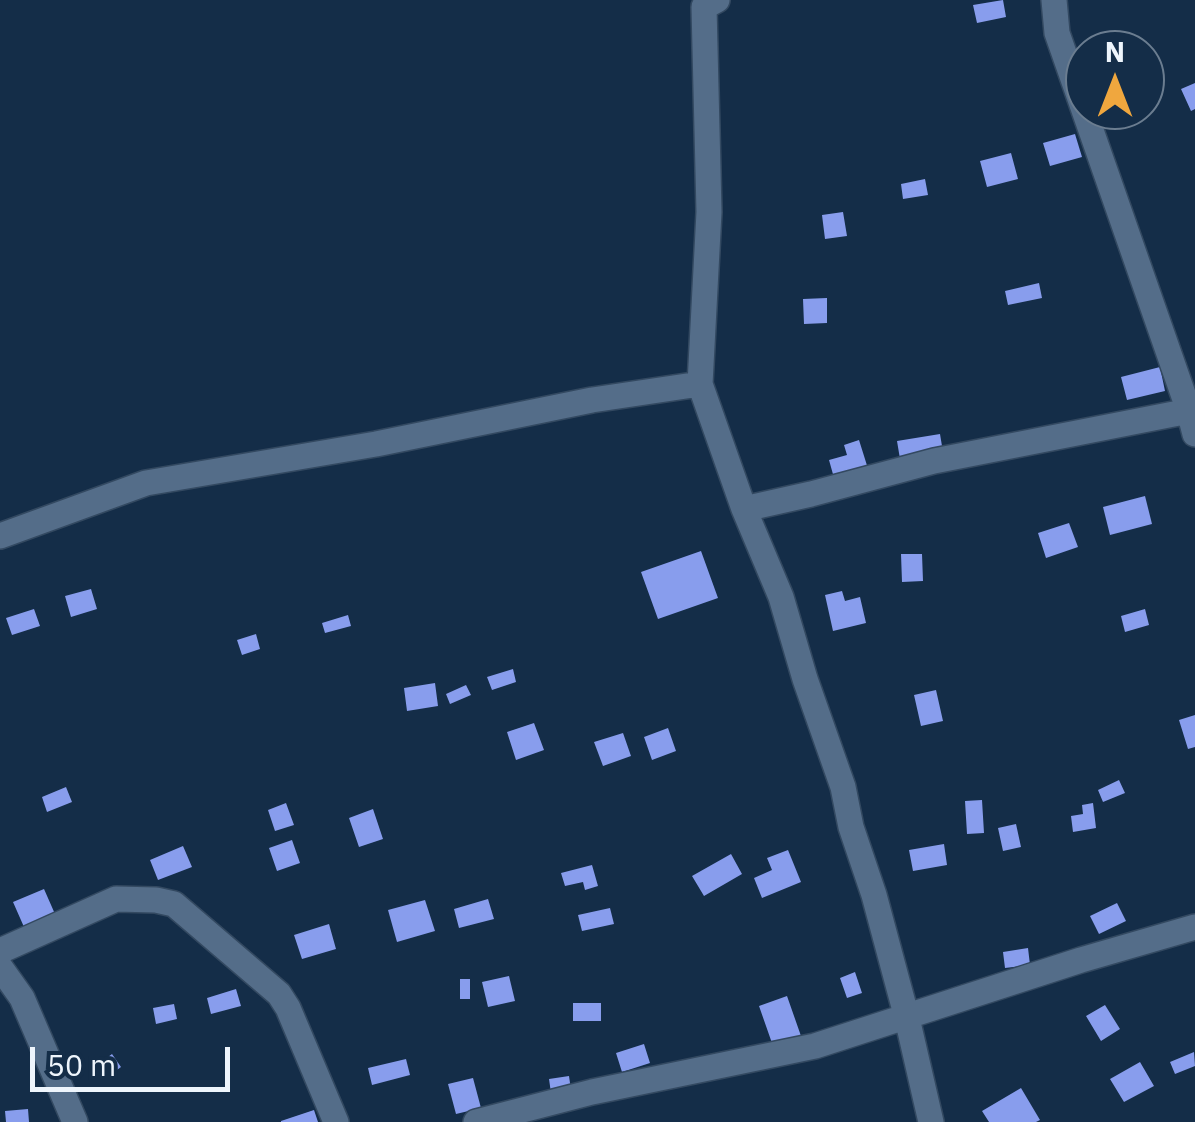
<!DOCTYPE html>
<style>
body{margin:0}
#map{position:relative;width:1195px;height:1122px;overflow:hidden;background:#142d48;font-family:"IBM Plex Sans",sans-serif}
canvas{display:block}
.north{position:absolute;left:1065px;top:30px;width:100px;height:100px;box-sizing:border-box;background:#142d48;border:2px solid #6b7d90;border-radius:50%;rotate:0deg;font-size:28px;font-weight:700;line-height:40px;text-align:center;color:#eef5fc}
.north::after{content:'';display:block;margin:auto;width:35px;height:45px;background:#f0a73e;clip-path:polygon(50% 0,100% 100%,50% 72%,0 100%)}
.scale{position:absolute;left:30px;top:1047px;width:200px;height:45px;box-sizing:border-box;border:5px solid #eef5fc;border-top:0;padding-left:12px;font-size:30px;line-height:35px;white-space:nowrap;color:#eef5fc;-webkit-text-stroke:8px #142d48;paint-order:stroke}
</style>
<div id="map">
<canvas width="1195" height="1122"></canvas>
<div class="north">N</div>
<div class="scale">50 m</div>
</div>
<script>
const g = document.querySelector('canvas').getContext('2d');
g.lineJoin = 'round';
function fillPath(path, color) { g.fillStyle = color; g.fill(path, 'evenodd'); }
function stroke(path, color, width, dash) { g.strokeStyle = color; g.lineWidth = width; g.lineCap = dash ? 'butt' : 'round'; g.setLineDash(dash || []); g.stroke(path); }
fillPath(new Path2D(`
 M1003,0L1006,17L977,23L973,5Z
 M1195,83V109L1191,111L1181,89Z
 M1075,134L1082,157L1050,166L1043,143Z
 M1011,153L1018,179L987,187L980,161Z
 M925,179L928,195L903,199L901,184Z
 M843,212L847,236L825,239L822,215Z
 M1039,283L1042,298L1008,305L1005,291Z
 M827,298V323L804,324L803,299Z
 M1160,367L1165,391L1127,400L1121,377Z
 M940,434L944,458L901,465L897,441Z
 M859,440L870,475L836,485L829,460L847,455L844,445Z
 M1145,496L1152,524L1110,535L1103,507Z
 M1069,523L1078,547L1046,558L1038,533Z
 M701,551L718,598L658,619L641,572Z
 M901,554H922L923,581L902,582Z
 M91,589L97,609L71,617L65,596Z
 M842,591L845,601L860,597L866,623L833,631L825,595Z
 M34,609L40,626L12,635L6,618Z
 M1145,609L1149,625L1125,632L1121,616Z
 M348,615L351,626L325,633L322,623Z
 M256,634L260,649L242,655L237,640Z
 M513,669L516,682L492,690L487,677Z
 M435,683L438,706L407,711L404,688Z
 M466,685L471,695L450,704L446,694Z
 M936,690L943,721L921,726L914,695Z
 M1195,715V747L1188,749L1179,720Z
 M534,723L544,750L516,760L507,732Z
 M668,728L676,751L652,760L644,737Z
 M623,733L631,756L603,766L594,742Z
 M1119,780L1125,793L1103,802L1098,790Z
 M66,787L72,802L47,812L42,797Z
 M982,800L984,833L967,834L965,801Z
 M286,803L294,825L275,831L268,810Z
 M1093,803L1096,828L1073,832L1071,816L1083,814L1082,805Z
 M373,809L383,839L359,847L349,818Z
 M1016,824L1021,847L1003,851L998,828Z
 M292,840L300,863L277,871L269,848Z
 M944,844L947,865L913,871L909,850Z
 M183,846L192,867L158,880L150,860Z
 M788,850L801,882L762,898L754,878L772,870L767,858Z
 M731,854L742,874L704,896L692,876Z
 M592,865L598,886L585,890L583,882L565,886L561,873Z
 M44,889L55,914L24,927L13,902Z
 M488,899L494,919L459,928L454,909Z
 M425,900L435,931L397,942L388,910Z
 M1117,903L1126,921L1099,934L1090,916Z
 M610,908L614,924L582,931L578,915Z
 M329,924L336,949L302,959L294,935Z
 M1028,948L1030,965L1005,968L1003,952Z
 M855,972L862,993L847,998L840,978Z
 M509,976L515,1001L488,1007L482,982Z
 M460,979H470V999H460Z
 M236,989L241,1006L211,1014L207,998Z
 M787,996L801,1036L773,1046L759,1006Z
 M573,1003H601V1021H573Z
 M174,1004L177,1019L156,1024L153,1008Z
 M1105,1005L1120,1029L1101,1041L1086,1016Z
 M644,1044L650,1063L622,1072L616,1053Z
 M1194,1052L1195,1066L1175,1074L1170,1062Z
 M112,1054L121,1067L109,1076L100,1063Z
 M406,1059L410,1075L372,1085L368,1068Z
 M1140,1062L1154,1086L1124,1102L1110,1079Z
 M569,1076L571,1090L551,1093L549,1079Z
 M473,1078L481,1108L456,1114L448,1084Z
 M1021,1088L1040,1120L1036,1122H989L982,1111Z
 M28,1109L29,1122H6L5,1111Z
 M314,1110L318,1122H281V1121Z`), '#889ded');
const minor = new Path2D(`
 M717,0L704,7L709,212L700,384L744,509L781,597L805,679L843,787L851,827L874,895L907,1018L931,1122
 M1054,0L1057,33L1189,411L1195,434
 M744,509L811,494L934,461L1189,411
 M0,536L146,483L376,444L592,400L700,384
 M0,951L116,899L156,900L174,904L279,994L288,1008L336,1122
 M0,967L22,998L75,1122
 M476,1122L592,1092L815,1046L1081,960L1195,927`);
stroke(minor, '#334961', 28);
stroke(minor, '#546d89', 25);
</script>
